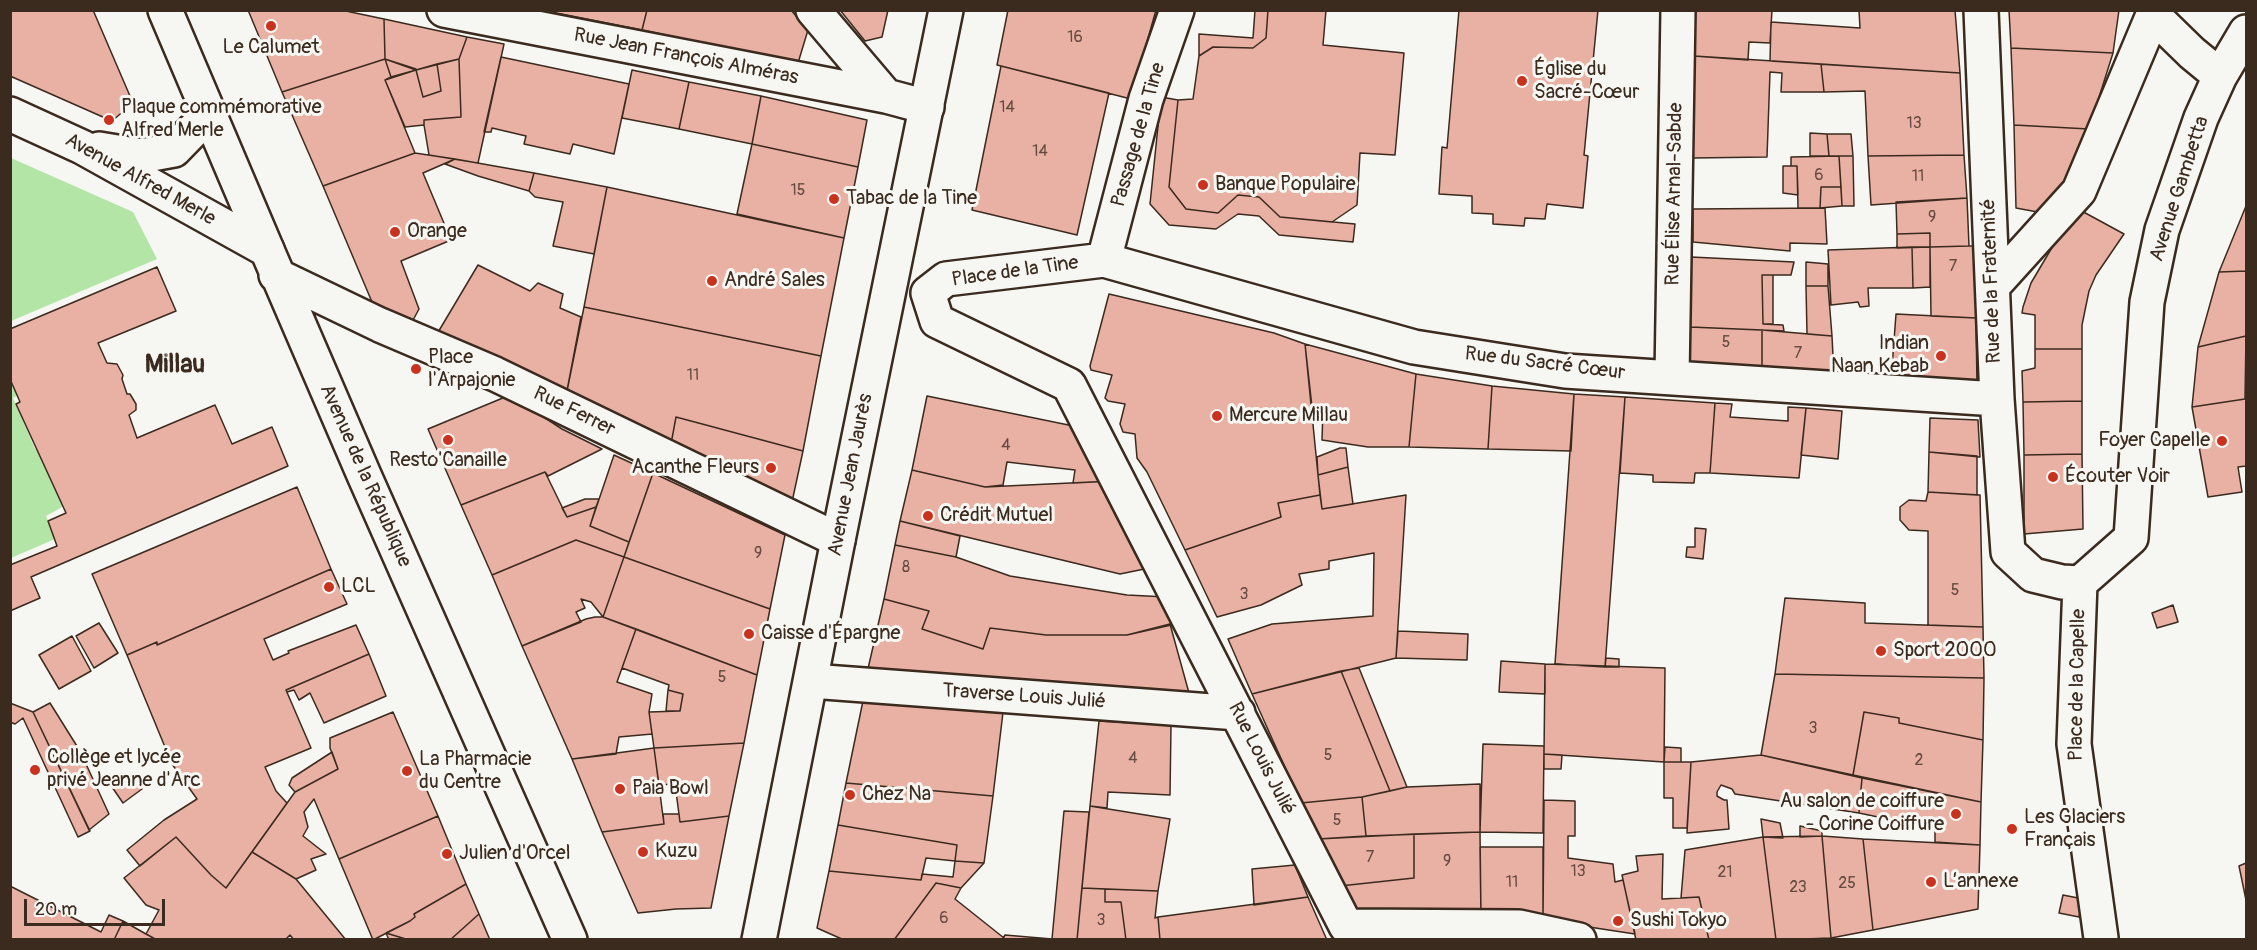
<!DOCTYPE html>
<meta charset="utf-8">
<style>
body{margin:0}
#map{position:relative;width:2257px;height:950px;overflow:hidden;background:#f6f6f2;font-family:Pangolin,sans-serif}
canvas{display:block}
.frame{position:absolute;inset:0;border:12px solid #3b2a1e;pointer-events:none}
.scale{position:absolute;left:24px;top:899px;width:141px;height:27px;box-sizing:border-box;border:3px solid #3b2a1e;border-top:0;padding-left:8px;font-size:18px;line-height:21px;white-space:nowrap;color:#3b2a1e;-webkit-text-stroke:4px #f6f6f2;paint-order:stroke}
</style>
<div id="map">
<canvas width="2257" height="950"></canvas>
<div class="frame"></div>
<div class="scale">20 m</div>
</div>
<script>
const g = document.querySelector('canvas').getContext('2d');
g.lineJoin = 'round';
function fillPath(path, color) { g.fillStyle = color; g.fill(path, 'evenodd'); }
function stroke(path, color, width, dash) { g.strokeStyle = color; g.lineWidth = width; g.lineCap = dash ? 'butt' : 'round'; g.setLineDash(dash || []); g.stroke(path); }
function drawText(font, color, halo, rows, align = 'center') {
  g.font = font + ' Pangolin,sans-serif'; g.lineWidth = 6; g.setLineDash([]); g.textBaseline = 'middle'; g.strokeStyle = halo; g.fillStyle = color; for (const [text, x, y, turn = 0] of rows) {
    g.save(); g.translate(x, y); g.rotate((+turn || 0) * Math.PI / 180); g.textAlign = isNaN(turn) ? turn : align; if (halo) g.strokeText(text, 0, 0); g.fillText(text, 0, 0); g.restore();
  }
}
fillPath(new Path2D(`
 M11,158L133,212L157,259L11,321Z
 M10,380L18,395L13,398L35,449L39,448L64,506L46,516L55,539L11,558Z`), '#b2e5a6');
const building = new Path2D(`
 M10,10H93L133,103L112,121L10,76Z
 M248,10H341L384,19L385,59L282,92Z
 M541,10H647L642,30Z
 M647,10H791L808,30L798,63L642,30Z
 M840,10H888L882,37L865,41Z
 M1008,10H1156L1131,99L997,65Z
 M1255,10H1268L1266,38L1253,48L1213,47L1199,56V34L1253,38Z
 M1268,10H1326L1323,45L1404,53L1395,155L1360,153L1357,205L1332,222L1280,217L1259,197L1238,195L1218,213L1186,209L1169,187L1178,100L1193,99L1199,56L1213,47L1253,48L1266,38Z
 M1459,10H1598L1584,155L1588,156L1583,208L1547,204L1545,219L1525,218L1524,226L1493,224V214L1472,213V196L1439,194L1442,147L1447,148Z
 M1695,10H1772L1770,43L1749,42L1748,60L1694,56Z
 M1859,10H1955L1960,73L1770,61L1771,22L1860,28Z
 M2009,10H2119L2113,53L2011,48Z
 M384,19L467,37L459,59L416,70L385,59Z
 M467,37L504,44L478,163L429,155L424,125V120L461,117L459,59Z
 M2011,48L2113,53L2089,129L2014,125Z
 M1694,56L1821,64L1824,92H1781L1782,73L1770,72L1767,157L1693,158Z
 M501,57L629,84L614,154L573,144L570,154L524,144L526,136L492,128L491,132H484Z
 M385,59L416,69V70L391,77Z
 M385,59L391,77L385,80L415,153L323,186L282,92Z
 M459,59L461,117L424,120V125L405,127L385,80L416,70L423,97L441,91L437,64Z
 M437,64L441,91L423,97L416,70Z
 M1821,64L1960,73L1964,155L1868,156L1865,91L1824,92Z
 M1001,66L1109,93L1077,235L972,210Z
 M632,70L689,82L679,129L622,118Z
 M689,82L761,96L752,144L679,129Z
 M761,96L867,120L858,167L752,144Z
 M1161,97L1178,100L1169,187L1186,209L1218,213L1238,195L1259,197L1280,217L1355,224L1353,242L1279,235L1259,216L1238,214L1216,229L1169,225L1150,204Z
 M2014,125L2089,129L2074,173L2043,213L2016,208Z
 M1810,133L1827,134L1829,156H1810Z
 M1827,134H1851L1853,156H1829Z
 M752,144L858,167L844,238L737,214Z
 M415,153L455,159L423,173L451,240L401,261L419,309L412,322L372,302L323,186Z
 M1964,155L1967,198L1871,205L1868,156Z
 M1839,156H1853L1854,206H1842Z
 M1839,156L1841,187H1821L1820,208H1798L1797,166H1791V157Z
 M455,159L534,173L529,191L478,176L445,164Z
 M1783,166H1797L1798,195L1783,193Z
 M534,173L607,187L594,254L553,246L563,202L535,197L529,191Z
 M607,187L844,238L821,356L584,307Z
 M1821,187H1841L1842,206L1820,208Z
 M1967,198L1969,246L1930,247V233L1897,234L1896,202Z
 M2246,206V271L2219,272Z
 M1825,208L1827,244L1790,243V251L1693,242V209Z
 M2078,209L2124,234L2096,275L2089,291L2082,325V349H2035V315L2022,313L2023,307L2031,283L2057,239Z
 M1930,233V247L1897,248V234Z
 M1969,246H1976V318L1931,316L1930,247Z
 M1912,247H1930V287L1913,288Z
 M1912,247L1913,288H1868L1869,306L1860,307L1858,302L1831,305L1828,250Z
 M1691,257L1794,262L1791,275H1762L1763,324L1783,325L1784,331L1690,327Z
 M1806,262L1828,264V286H1806Z
 M478,265L530,291L538,283L563,294L560,308L581,317L566,396L437,334Z
 M157,267L176,311L98,343L107,363L117,364L123,375L122,379L127,394H130L136,404V410L129,415L137,438L215,405L232,444L272,427L288,466L31,577L40,598L10,611V565L57,546L48,521L66,513L16,404L20,402L10,379V329Z
 M2246,271V336L2198,347L2219,272Z
 M1762,275H1773V324H1763Z
 M1806,286H1828L1832,336L1807,334Z
 M1109,294L1274,333L1305,344L1320,495L1278,503L1281,517L1185,550L1147,472L1137,458L1135,434L1123,432L1120,424L1125,404L1108,401L1105,398L1112,375L1091,370L1090,366Z
 M584,307L821,356L803,451L676,417L671,444L566,396Z
 M1896,314L1976,318L1977,386L1891,381Z
 M1690,327L1762,330V371L1690,367Z
 M1762,330L1832,336L1834,376L1762,371Z
 M2246,336L2245,399L2192,407L2198,347Z
 M1305,344L1416,374L1409,447H1368L1322,440L1323,408L1312,407Z
 M2035,349H2082V401L2023,402L2022,371L2035,368Z
 M1416,374L1492,386L1488,449L1409,447Z
 M1492,386L1574,394L1571,451L1488,449Z
 M1574,394L1625,397L1605,667L1555,664Z
 M510,395L562,429L602,449L548,476L545,472L461,505L428,429Z
 M927,396L1088,429L1113,481L1073,483L1075,470L1007,462L1003,485L985,487L912,470Z
 M1625,397L1715,403L1710,473H1695L1694,483L1653,482V475L1620,473Z
 M2245,399H2246V466L2238,467L2242,492L2208,497L2192,407Z
 M2082,401V454L2024,455L2023,402Z
 M1715,403L1732,404L1730,417L1788,421V407L1806,408L1799,478L1710,473Z
 M1806,408L1842,411L1838,459L1801,455Z
 M676,417L803,451L792,502L671,444Z
 M1930,418L1978,420L1980,457L1929,452Z
 M1340,448H1346L1348,467L1318,475L1317,457Z
 M1929,452L1977,456V495L1928,492Z
 M2082,454L2083,529L2024,534V455Z
 M614,455L653,473L629,542L590,526Z
 M1348,467L1353,504L1322,509L1318,475Z
 M912,470L985,487L1113,481L1154,567L1120,574L900,521Z
 M545,472L567,517L596,507L590,526L629,542L624,557L576,540L492,575L461,505Z
 M653,473L785,535L770,609L624,557Z
 M297,487L331,569L157,645V642L127,655L92,574Z
 M1928,492L1980,495L1983,627L1928,625V531L1909,530L1900,520V507L1909,500L1926,501Z
 M1320,495L1322,509L1406,495L1396,658L1252,694L1228,639L1272,624L1373,616L1374,553L1329,561V569L1299,574L1302,585L1261,605L1217,617L1185,550L1281,517L1278,503Z
 M585,499H599L596,507L567,517L562,508Z
 M900,521L960,536L956,557L895,545Z
 M1695,528L1706,529L1703,559L1686,557L1687,547H1695Z
 M576,540L624,557L603,617L591,602L581,599L585,608L576,612L581,622L522,646L492,575Z
 M895,545L956,557L1010,576L1127,595L1167,597L1180,623L1127,635H1046L990,628L983,649L922,629L929,611L884,599Z
 M624,557L770,609L757,675L603,617Z
 M331,569L347,604L264,639L273,660L289,653L288,651L356,625L369,654L286,690L311,748L265,767L276,791L287,803L226,888L211,875L176,837L140,866L127,850L164,820L197,799L172,764L127,655L157,642V645Z
 M1785,598L1865,603V623L1983,627L1984,678L1775,674Z
 M884,599L929,611L922,629L983,649L990,628L1046,635H1127L1170,624L1189,693L1138,694L867,673Z
 M2173,605L2178,622L2157,628L2152,613Z
 M595,617H603L636,629L617,682L652,694L649,712L652,734L619,737L616,754L572,759L522,646L586,619Z
 M99,623L118,653L94,668L76,636Z
 M636,629L757,675L744,743L654,748L649,712L680,711L683,694L668,690L669,685L622,668Z
 M1398,631L1468,634L1467,660L1396,658Z
 M72,636L91,671L59,689L39,655Z
 M369,654L386,696L324,723L310,693L299,700L294,690L287,692L286,690Z
 M1606,658L1619,659V667H1605Z
 M1501,661L1545,664V694L1499,692Z
 M1545,664L1665,668L1664,762L1544,754Z
 M1359,668L1407,787L1390,791L1341,671Z
 M1341,671L1390,791L1362,797L1301,803L1252,694Z
 M1775,674L1984,678L1983,740L1899,723V718L1864,712L1853,775L1761,755Z
 M668,690L683,694L680,711H666Z
 M864,696L1004,704L993,796L846,783Z
 M10,703L33,712L90,831L78,837L23,718L15,724L10,722Z
 M50,703L80,751L109,814L89,830L33,712Z
 M393,712L438,816L339,859L314,799L304,812L308,827L303,836L326,854L311,859L316,870L296,879L252,852L295,792L338,769L330,748V738Z
 M1864,712L1899,718V723L1983,740L1981,802L1853,775Z
 M1099,721L1171,725L1170,795L1108,792L1107,808L1090,806Z
 M744,743L729,816L680,822L675,784L659,785L654,748Z
 M1483,744L1544,746L1543,833L1480,832Z
 M1665,747L1681,748V762H1664Z
 M654,748L664,824L602,832L572,759Z
 M332,752L338,769L295,792L289,785L292,778Z
 M1544,754L1562,755L1561,769H1544Z
 M1761,755L1862,778L1859,813L1735,794L1732,789L1721,785L1717,792V796L1724,800H1727L1729,829L1687,833L1691,762Z
 M1664,762H1691L1687,828H1673V798H1664Z
 M131,774L142,789L123,803L112,787Z
 M1862,778L1981,802L1980,845L1935,842V829L1859,813Z
 M846,783L993,796L984,863L955,861L957,845L838,825Z
 M1480,784V832L1366,836L1362,797L1407,787Z
 M1362,797L1366,836L1318,839L1301,803Z
 M1544,800L1575,801V836H1568V858L1613,864L1615,882L1623,880L1635,934L1543,920Z
 M1090,806L1170,819L1158,891L1082,888Z
 M1064,811L1089,812L1077,940L1052,939Z
 M663,814H679L680,822L729,816L711,908L676,909L638,913L602,832L664,824Z
 M438,816L466,884L414,914L415,917L410,921L373,940L339,859Z
 M1761,819L1780,823L1783,838L1763,837Z
 M838,825L957,845L955,861L926,858L921,880L829,871Z
 M1800,826L1822,831V836L1800,837Z
 M1480,832L1481,919L1353,915L1340,886L1414,878V834Z
 M1414,834V878L1340,886L1318,839Z
 M1822,836L1831,938L1776,940L1763,837Z
 M1822,836L1863,839L1873,930L1831,938Z
 M176,837L211,875L226,888L252,852L296,879L346,940H294L290,935L285,940H157L146,934L159,910L146,905L124,878Z
 M1763,837L1776,940H1709L1699,897L1681,898L1685,850Z
 M1863,839L1980,845L1978,909L1873,930Z
 M1480,847H1543V920L1481,919Z
 M1663,854L1662,899L1699,897L1709,940H1636L1622,875L1638,871L1636,856Z
 M955,861L984,863L961,888L936,883L894,940H844L817,928L829,871L921,880L922,874L953,877Z
 M2246,863V900L2239,866Z
 M1295,865L1308,897L1254,905L1252,869Z
 M936,883L961,888L955,899L1004,938L1002,940H894Z
 M466,884L479,914L450,940H409L386,933L410,921L415,917L414,914Z
 M10,886L101,932L109,915L123,921L114,940H10Z
 M1082,888L1105,889V902H1121L1126,940H1077Z
 M1105,889L1158,891L1155,918L1158,917L1160,940H1126L1121,902H1105Z
 M2063,895L2083,899L2079,917L2059,913Z
 M1308,897L1327,940H1160L1158,917Z
 M479,914L490,940H450Z
 M123,921L146,934L157,940H114Z
 M386,933L409,940H389Z
 M1005,935L1052,939L1053,940H1002Z`);
fillPath(building, '#e9b0a4');
stroke(building, '#3b2a1e', 1.5);
const street = new Path2D(`
 M444,10L886,96L927,107
 M813,10L886,96
 M1981,10L1997,399L2008,552L2033,575L2062,582L2080,583
 M2153,10V15L2192,53L2220,76
 M10,114L82,147L267,250L364,475L570,940
 M99,149L141,156L174,150L209,114
 M1104,260L1146,99L1177,10
 M276,275L380,325L495,374L838,540
 M1993,286L2079,191L2153,15
 M928,293L946,279L1104,260L1414,347L1565,371L1997,399
 M928,293L937,321L1069,385L1346,926L1519,927L1579,940
 M1672,377L1678,10
 M2080,583L2131,538L2147,302L2162,230L2201,118L2220,76L2246,32
 M2080,583L2074,744L2101,938
 M811,681L1238,713`);
const secondary = new Path2D(`
 M165,10L267,250
 M759,940L838,540L946,10`);
stroke(street, '#3b2a1e', 38);
stroke(secondary, '#3b2a1e', 38);
stroke(street, '#f6f6f2', 33);
stroke(secondary, '#f6f6f2', 33);
for (const [x, y, r, color] of [
 [271,26,6,"#c8321e"],
 [1522,81,6,"#c8321e"],
 [109,120,6,"#c8321e"],
 [1203,185,6,"#c8321e"],
 [834,199,6,"#c8321e"],
 [395,232,6,"#c8321e"],
 [712,281,6,"#c8321e"],
 [1941,356,6,"#c8321e"],
 [416,369,6,"#c8321e"],
 [1217,416,6,"#c8321e"],
 [448,440,6,"#c8321e"],
 [2222,441,6,"#c8321e"],
 [771,468,6,"#c8321e"],
 [2053,477,6,"#c8321e"],
 [928,516,6,"#c8321e"],
 [329,587,6,"#c8321e"],
 [749,634,6,"#c8321e"],
 [1881,651,6,"#c8321e"],
 [35,770,6,"#c8321e"],
 [407,771,6,"#c8321e"],
 [620,789,6,"#c8321e"],
 [850,795,6,"#c8321e"],
 [1956,814,6,"#c8321e"],
 [2012,829,6,"#c8321e"],
 [643,852,6,"#c8321e"],
 [447,854,6,"#c8321e"],
 [1931,882,6,"#c8321e"],
 [1618,921,6,"#c8321e"]
]) { const dot = new Path2D(); dot.arc(x, y, r, 0, 2 * Math.PI); g.fillStyle = color; g.fill(dot); stroke(dot, '#f6f6f2', 2); }
drawText('16px', '#664c40', null, [
 ["16",1075,38],
 ["14",1007,108],
 ["13",1914,124],
 ["14",1040,152],
 ["6",1819,176],
 ["11",1918,177],
 ["15",798,191],
 ["9",1932,218],
 ["7",1953,267],
 ["5",1726,343],
 ["7",1798,354],
 ["11",693,376],
 ["4",1006,446],
 ["9",758,554],
 ["8",906,568],
 ["5",1955,591],
 ["3",1244,595],
 ["5",722,678],
 ["3",1813,729],
 ["5",1328,756],
 ["4",1133,759],
 ["2",1919,761],
 ["5",1337,821],
 ["7",1370,858],
 ["9",1447,862],
 ["13",1578,872],
 ["21",1725,873],
 ["11",1512,883],
 ["25",1847,884],
 ["23",1798,888],
 ["6",944,919],
 ["3",1101,921]
]);
drawText('20px', '#3b2a1e', '#f6f6f2', [
 ["Le Calumet",271,48,"center"],
 ["Église du",1534,70],
 ["Sacré-Cœur",1534,93],
 ["Plaque commémorative",121,108],
 ["Alfred Merle",121,131],
 ["Banque Populaire",1215,185],
 ["Tabac de la Tine",846,199],
 ["Orange",407,232],
 ["André Sales",724,281],
 ["Indian",1929,344,"right"],
 ["Naan Kebab",1929,367,"right"],
 ["Place",428,358],
 ["l'Arpajonie",428,381],
 ["Mercure Millau",1229,416],
 ["Foyer Capelle",2210,441,"right"],
 ["Resto'Canaille",448,461,"center"],
 ["Acanthe Fleurs",759,468,"right"],
 ["Écouter Voir",2065,477],
 ["Crédit Mutuel",940,516],
 ["LCL",341,587],
 ["Caisse d'Épargne",761,634],
 ["Sport 2000",1893,651],
 ["Collège et lycée",47,758],
 ["privé Jeanne d'Arc",47,781],
 ["La Pharmacie",419,760],
 ["du Centre",419,783],
 ["Paia Bowl",632,789],
 ["Chez Na",862,795],
 ["Au salon de coiffure",1944,802,"right"],
 ["- Corine Coiffure",1944,825,"right"],
 ["Les Glaciers",2024,818],
 ["Français",2024,841],
 ["Kuzu",655,852],
 ["Julien d'Orcel",459,854],
 ["L’annexe",1943,882],
 ["Sushi Tokyo",1630,921]
], 'left');
drawText('20px', '#3b2a1e', '#f6f6f2', [
 ["Rue Jean François Alméras",686,57,11],
 ["Passage de la Tine",1139,135,-74],
 ["Avenue Alfred Merle",140,180,29],
 ["Avenue Gambetta",2180,189,-72],
 ["Rue Élise Arnal-Sabde",1675,194,-89],
 ["Place de la Tine",1015,272,-8],
 ["Rue de la Fraternité",1992,281,-92],
 ["Rue du Sacré Cœur",1545,364,7],
 ["Rue Ferrer",574,412,26],
 ["Avenue Jean Jaurès",851,475,-79],
 ["Avenue de la République",365,476,66],
 ["Place de la Capelle",2078,685,-89],
 ["Traverse Louis Julié",1024,697,4],
 ["Rue Louis Julié",1261,759,63]
]);
drawText('bold 26px', '#3b2a1e', '#f6f6f2', [
 ["Millau",175,365]
]);
</script>
